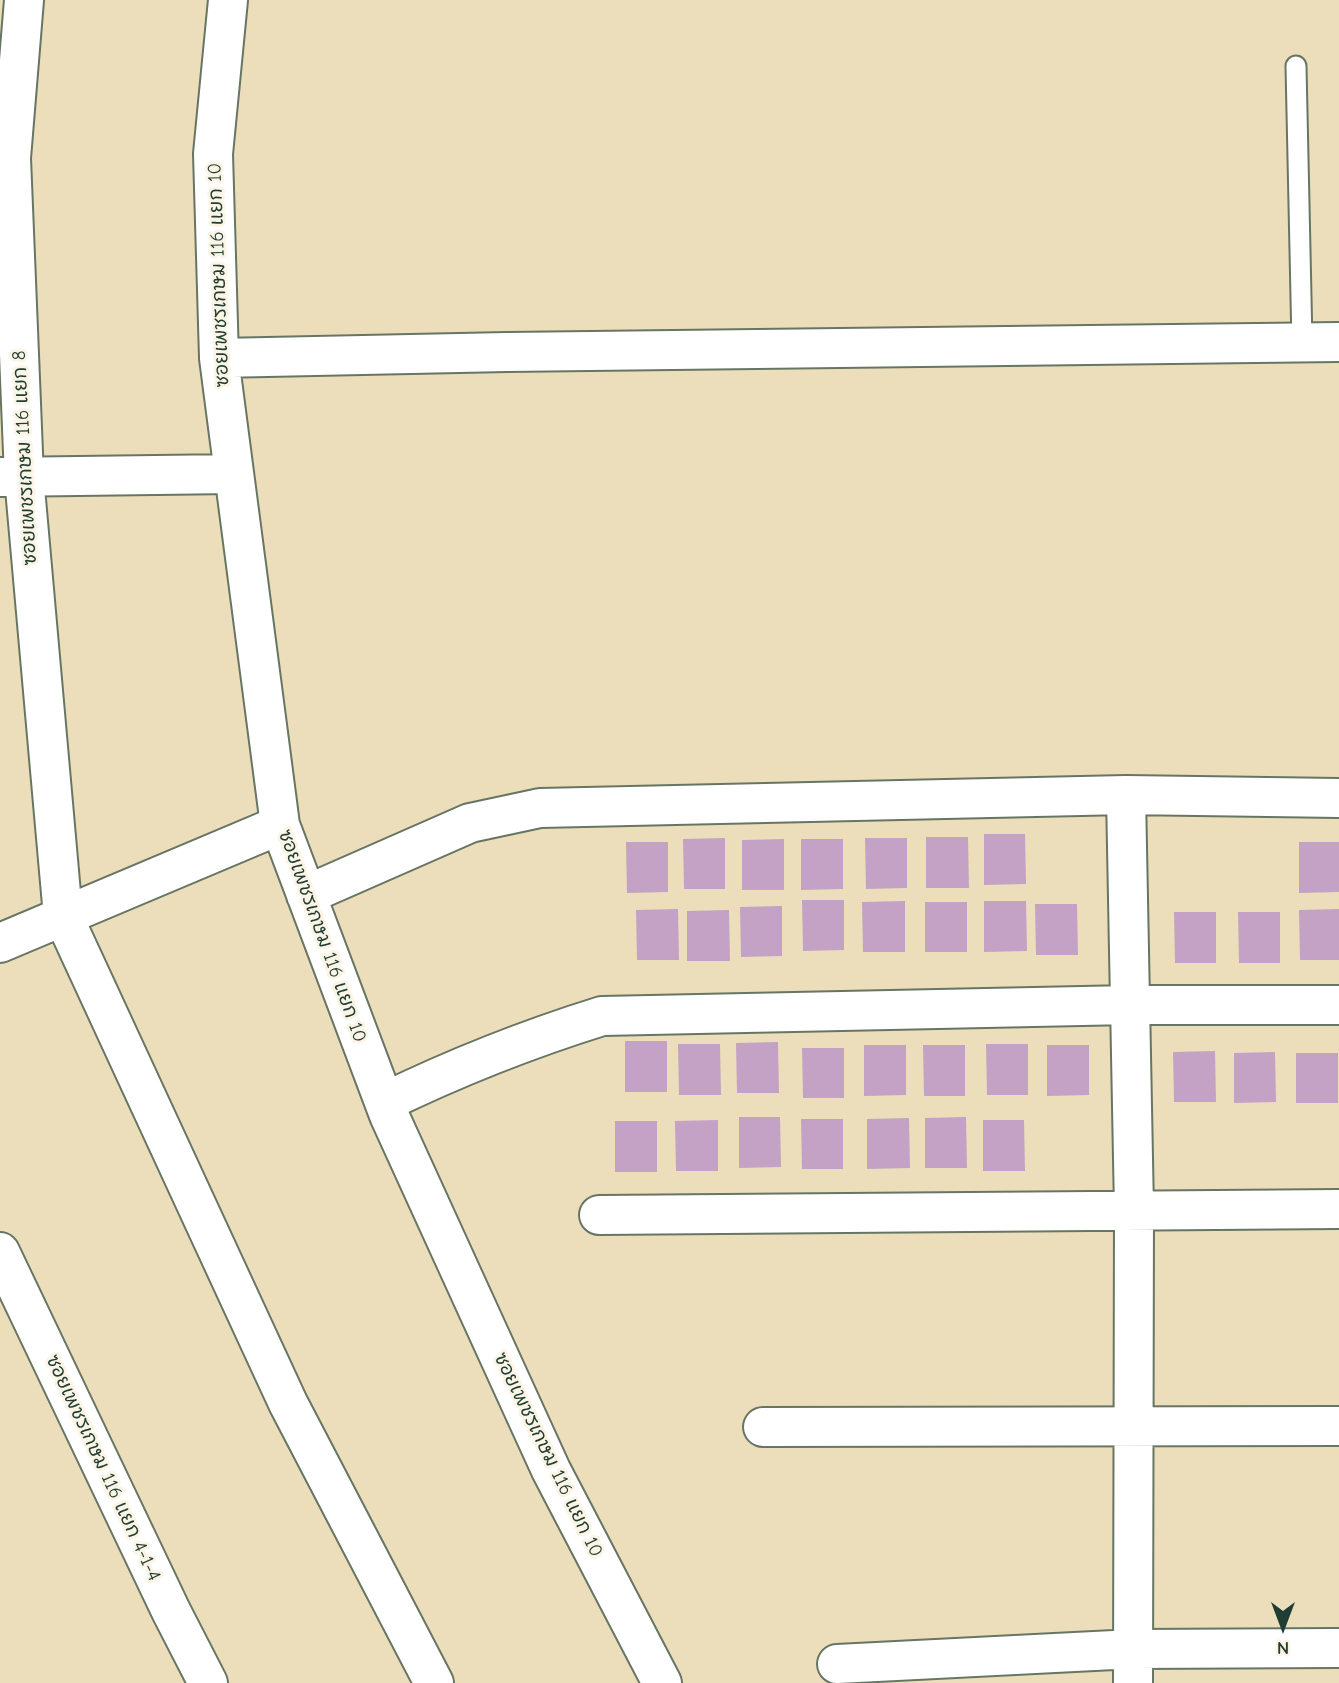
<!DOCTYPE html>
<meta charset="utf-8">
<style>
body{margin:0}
#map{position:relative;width:1339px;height:1683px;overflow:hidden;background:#ecdebb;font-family:"Comic Neue",sans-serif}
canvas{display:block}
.north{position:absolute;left:1248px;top:1592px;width:70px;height:70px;-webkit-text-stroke:5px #fcf5e5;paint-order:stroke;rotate:180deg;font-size:19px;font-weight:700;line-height:28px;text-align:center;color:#1f3d34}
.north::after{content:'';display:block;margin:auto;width:24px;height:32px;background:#1f3d34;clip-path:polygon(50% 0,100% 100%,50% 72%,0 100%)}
</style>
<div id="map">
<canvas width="1339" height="1683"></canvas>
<div class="north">N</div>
</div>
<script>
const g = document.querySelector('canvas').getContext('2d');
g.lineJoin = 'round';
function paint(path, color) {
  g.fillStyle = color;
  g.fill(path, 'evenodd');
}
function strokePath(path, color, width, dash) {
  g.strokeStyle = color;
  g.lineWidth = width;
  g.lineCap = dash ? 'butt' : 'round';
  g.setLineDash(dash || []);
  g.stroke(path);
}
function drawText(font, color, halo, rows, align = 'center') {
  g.font = font + ' "Comic Neue","Playpen Sans Thai",sans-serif';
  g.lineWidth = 6;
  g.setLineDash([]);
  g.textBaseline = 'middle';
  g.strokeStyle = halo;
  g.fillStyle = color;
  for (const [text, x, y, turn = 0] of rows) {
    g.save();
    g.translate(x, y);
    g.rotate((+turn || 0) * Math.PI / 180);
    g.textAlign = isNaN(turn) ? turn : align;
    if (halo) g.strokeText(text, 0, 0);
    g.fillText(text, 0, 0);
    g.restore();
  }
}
paint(new Path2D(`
 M984 834H1025L1026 884 984 885Z
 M926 837H968L969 888H926Z
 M725 838V889H684L683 839Z
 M865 838H907V888L866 889Z
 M784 839V890H742V840Z
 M801 839H843V889L801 890Z
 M626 842H668V892L627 893Z
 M1299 842H1339V892L1299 893Z
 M802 900H844V950L803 951Z
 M905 901V952H863L862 902Z
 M984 901H1026L1027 951 984 952Z
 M925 902H967V952H925Z
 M1035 904H1077L1078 955H1036Z
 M782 906V956L741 957 740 907Z
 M678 909 679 960H637L636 910Z
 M1339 909V960H1300L1299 910Z
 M729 910 730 961H687V911Z
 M1174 912H1216V963H1175Z
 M1238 912H1280V963H1239Z
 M625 1041H667V1092H625Z
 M778 1042 779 1093H737L736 1043Z
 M678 1044H720L721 1095H679Z
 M986 1044H1028V1095H987Z
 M864 1045H906V1095L864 1096Z
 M923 1045H965V1096H924Z
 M1047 1045H1089V1095L1047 1096Z
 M802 1048H844V1098H803Z
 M1215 1051 1216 1102H1174L1173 1052Z
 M1275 1052 1276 1102 1234 1103V1053Z
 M1296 1053H1338V1103H1296Z
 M739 1117H780L781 1167 739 1168Z
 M966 1117 967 1168H925V1118Z
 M909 1118 910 1168 867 1169V1119Z
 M801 1119H843V1169H802Z
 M718 1120V1171H676L675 1121Z
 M983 1120H1024L1025 1171H983Z
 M615 1121H657V1172H615Z`), '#c4a2c5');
const lane = new Path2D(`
 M1296 66 1302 343`);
const street = new Path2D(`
 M24 0 11 158 24 477 63 916 288 1403 434 1683
 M228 0 213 154 219 358 280 825 389 1115 551 1470 662 1683
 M219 358 507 352 1339 342
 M0 477 234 474
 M1126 795 1134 1210 1133 1683
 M306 895 470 823 540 808 1126 795 1339 798
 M0 943 280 825
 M385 1102C457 1067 525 1040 602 1016L1130 1005H1339
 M599 1215 1339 1209
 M0 1252 171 1611 208 1683
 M763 1427 1339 1426
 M837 1664 1134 1649 1339 1648`);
strokePath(lane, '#677563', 23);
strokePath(street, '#677563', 42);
strokePath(lane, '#fff', 19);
strokePath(street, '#fff', 38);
drawText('19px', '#1f3d34', '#fcf5e5', [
 ["ซอยเพชรเกษม 116 แยก 10",219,275,-92],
 ["ซอยเพชรเกษม 116 แยก 8",25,458,-93],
 ["ซอยเพชรเกษม 116 แยก 10",322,936,70],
 ["ซอยเพชรเกษม 116 แยก 10",548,1455,64],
 ["ซอยเพชรเกษม 116 แยก 4-1-4",103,1468,65]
]);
</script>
